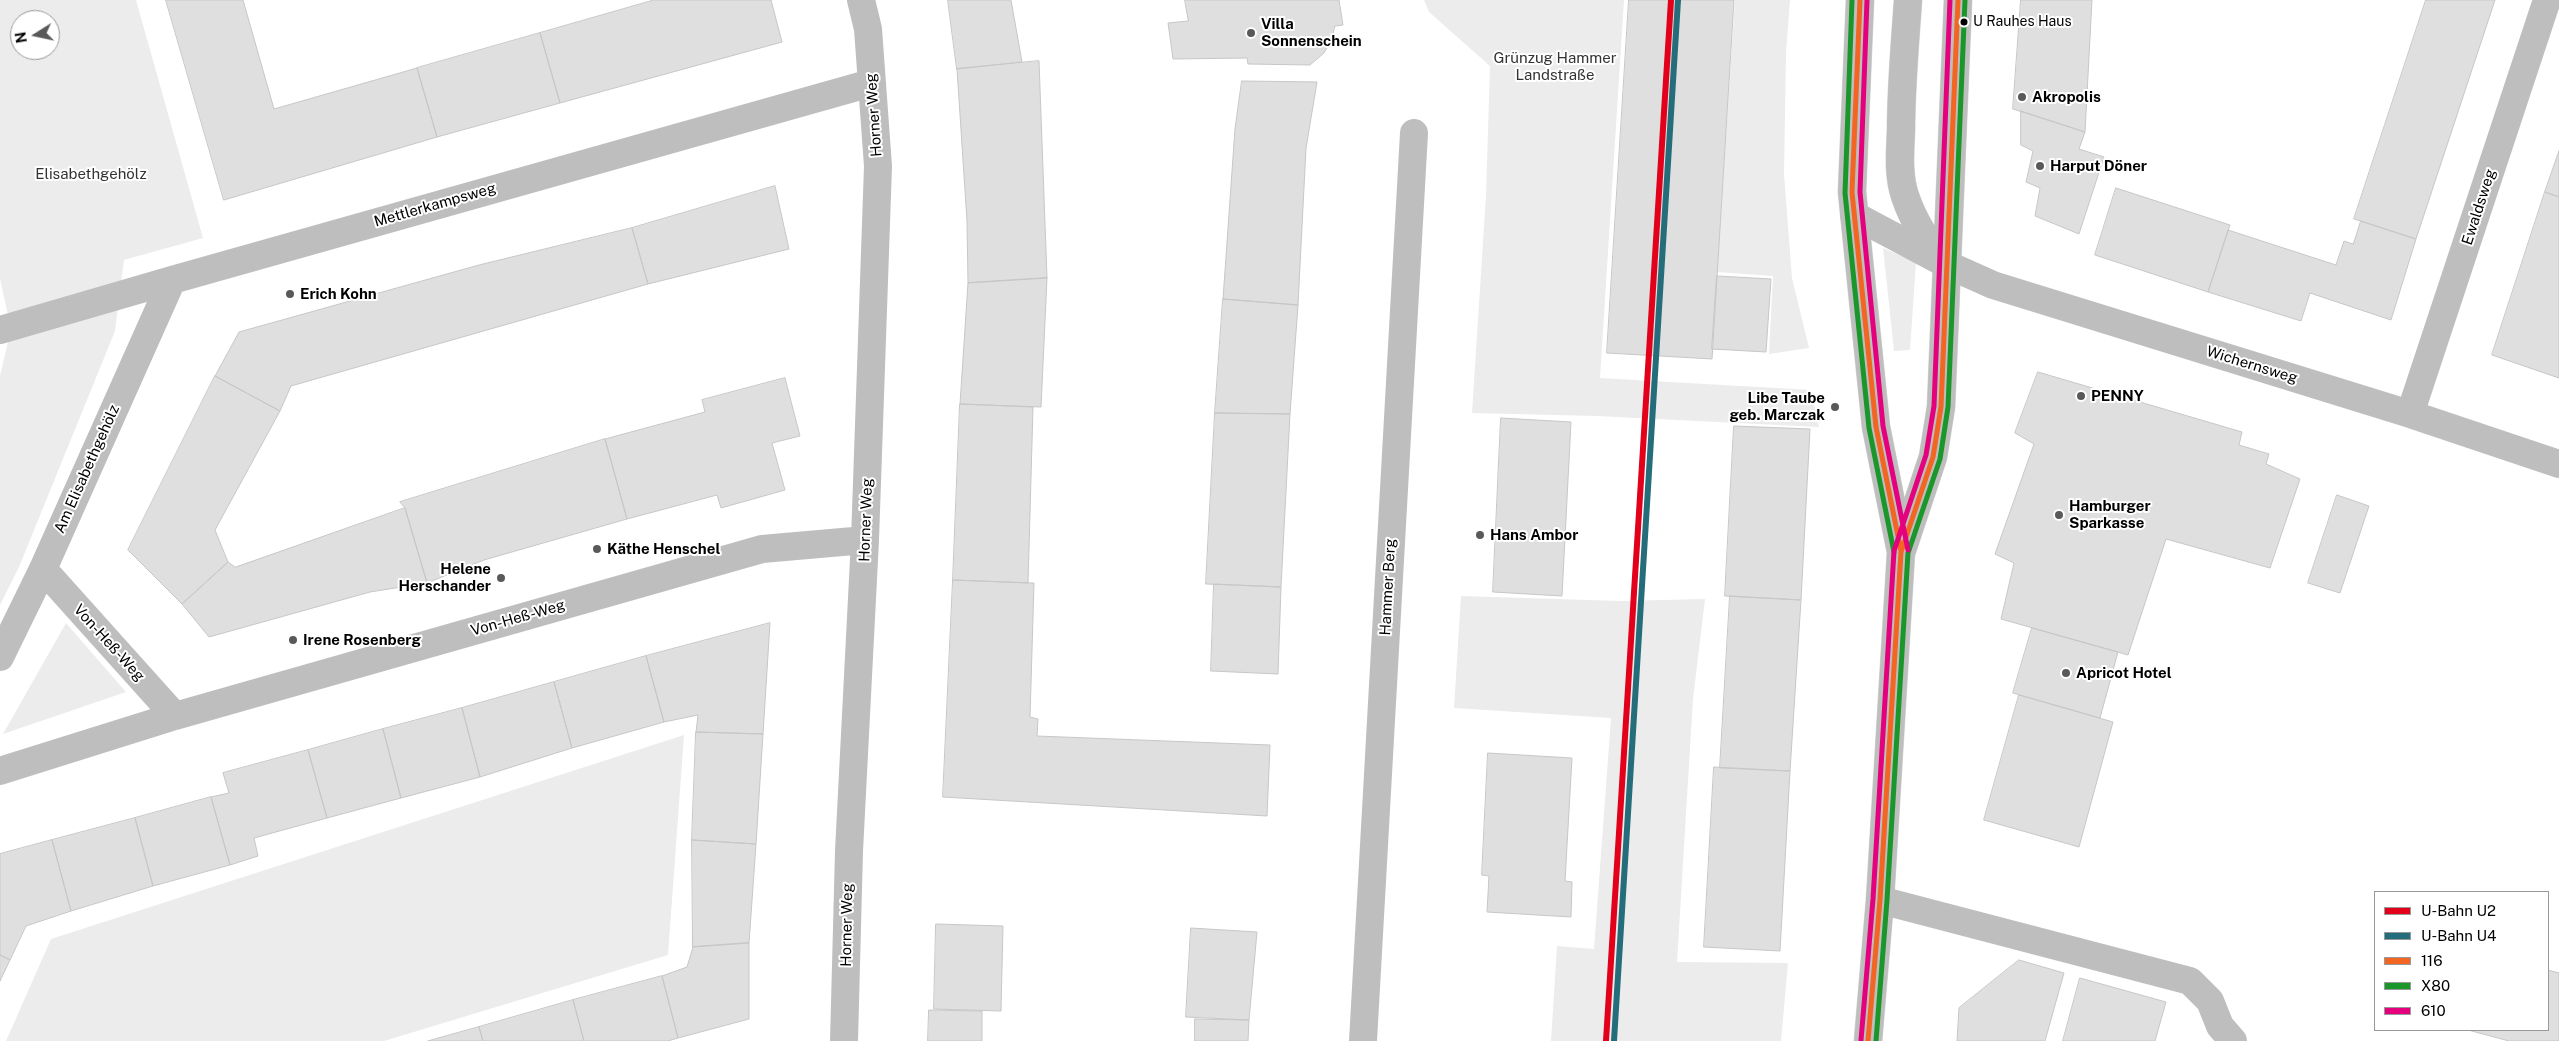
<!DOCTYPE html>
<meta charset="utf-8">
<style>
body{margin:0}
#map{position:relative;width:2559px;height:1041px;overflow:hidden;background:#fff;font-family:"Public Sans",sans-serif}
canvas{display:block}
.legend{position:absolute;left:2374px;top:891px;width:175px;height:140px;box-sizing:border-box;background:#fff;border:1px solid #999;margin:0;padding:6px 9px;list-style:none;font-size:15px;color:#000}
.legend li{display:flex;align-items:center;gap:10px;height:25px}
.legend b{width:25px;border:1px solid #999}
.north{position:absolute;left:10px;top:10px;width:50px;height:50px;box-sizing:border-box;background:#fff;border:1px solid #999;border-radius:50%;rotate:260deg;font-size:14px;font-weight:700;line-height:20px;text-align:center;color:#000}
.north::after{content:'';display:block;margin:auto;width:18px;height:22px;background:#595959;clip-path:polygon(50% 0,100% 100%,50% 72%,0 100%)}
</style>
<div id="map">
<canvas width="2559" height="1041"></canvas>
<ul class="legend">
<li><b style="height:6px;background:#e2001a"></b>U-Bahn U2</li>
<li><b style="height:6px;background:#256d7b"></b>U-Bahn U4</li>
<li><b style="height:6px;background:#f26522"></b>116</li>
<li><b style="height:6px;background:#1a962b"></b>X80</li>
<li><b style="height:6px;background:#e5007d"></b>610</li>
</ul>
<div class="north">N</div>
</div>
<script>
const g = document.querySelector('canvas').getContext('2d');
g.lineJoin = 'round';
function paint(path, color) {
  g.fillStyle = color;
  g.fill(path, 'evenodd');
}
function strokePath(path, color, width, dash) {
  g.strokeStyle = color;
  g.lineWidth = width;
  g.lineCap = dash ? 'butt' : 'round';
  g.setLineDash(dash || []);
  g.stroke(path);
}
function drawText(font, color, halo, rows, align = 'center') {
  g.font = font + ' "Public Sans",sans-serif';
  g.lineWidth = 4;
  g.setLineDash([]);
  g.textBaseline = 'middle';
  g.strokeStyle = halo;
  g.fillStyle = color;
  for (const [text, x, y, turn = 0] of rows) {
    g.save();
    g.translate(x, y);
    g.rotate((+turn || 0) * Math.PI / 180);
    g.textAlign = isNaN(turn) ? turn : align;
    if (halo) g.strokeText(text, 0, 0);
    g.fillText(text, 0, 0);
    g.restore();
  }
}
paint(new Path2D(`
 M0 0H136L203 238 124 260 115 331 19 567 0 605V376L11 329 0 279ZM20 20H50V50H20Z
 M1424 0H1624L1600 378 1811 390 1819 427 1597 416 1472 413 1486 195 1490 66 1429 12Z
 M1735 0H1790L1786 53 1784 174 1792 278 1809 348 1769 354 1773 276 1717 272Z
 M1883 248 1916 262 1910 350 1894 351Z
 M1461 596 1621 601 1705 599 1693 699 1677 962 1788 963 1781 1041H1551L1557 946 1594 949 1611 718 1454 708Z
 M66 623 126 692 3 734Z
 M684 735 668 955 384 1041H6L51 939Z`), '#ececec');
const building = new Path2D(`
 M166 0H243L274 109 417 68 437 137 224 200Z
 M654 0H771L782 42 560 103 540 33Z
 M948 0H1011L1022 62 957 69Z
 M1185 0H1339L1343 25 1335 26 1331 41 1324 53 1310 65 1248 64 1247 58 1173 59 1168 23 1188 21Z
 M1629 0H1734L1712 359 1607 353Z
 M2021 0H2092L2085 132 2013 109Z
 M2426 0H2495L2416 239 2354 219Z
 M540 33 560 103 437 137 417 68Z
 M1039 61 1047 278 968 283 967 221 957 69Z
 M1242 81 1317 82 1306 148 1298 305 1223 299 1235 129Z
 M2021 111 2085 132 2079 149 2104 157 2079 234 2035 216 2040 188 2026 182 2033 151 2021 145Z
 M2559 151V197L2545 192Z
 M775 186 789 249 648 284 632 228Z
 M2116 188 2230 225 2208 292 2095 255Z
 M2545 192 2559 197V378L2492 355Z
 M2361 221 2416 239 2391 320 2310 293 2301 321 2208 292 2228 230 2336 265 2344 241 2353 244Z
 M632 228 648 284 291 386 280 411 215 376 239 332 479 265Z
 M1717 276 1771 279 1766 352 1712 349Z
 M1047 278 1041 407 960 404 968 283Z
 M1223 299 1298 305 1290 414 1215 413Z
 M2038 372 2242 432 2239 445 2269 454 2266 464 2300 479 2270 568 2166 539 2128 655 2001 619 2014 563 1995 554 2034 444 2015 433Z
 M215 376 280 411 215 530 228 562 182 604 128 550Z
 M785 378 800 436 772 443 785 490 721 508 717 495 627 519 605 439 705 412 702 400Z
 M960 404 1033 407 1028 583 953 580Z
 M1215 413 1290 414 1281 587 1206 584Z
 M1501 418 1571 422 1562 596 1493 592Z
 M1734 426 1810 429 1801 600 1725 596Z
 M605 439 627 519 484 560 427 583 405 508 400 502Z
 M2337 495 2369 506 2340 593 2308 583Z
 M405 508 427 583 370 592 209 637 182 604 228 562 235 567Z
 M953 580 1034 583 1030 717 1038 719 1037 736 1270 745 1267 816 943 797Z
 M1214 584 1281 587 1278 674 1211 671Z
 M1730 596 1801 600 1790 771 1720 768Z
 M770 623 763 734 696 732 698 715 664 722 646 656Z
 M2032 628 2118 652 2100 718 2013 693Z
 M646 656 664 722 572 748 554 682Z
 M554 682 572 748 480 777 462 708Z
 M2019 695 2113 722 2079 847 1984 820Z
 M462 708 480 777 401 798 383 729Z
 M383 729 401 798 327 818 308 750Z
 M696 732 763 734 756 844 692 840Z
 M308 750 327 818 254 838 258 856 230 865 211 797 229 793 223 773Z
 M1488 753 1572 758 1565 881 1572 882 1571 917 1487 912 1489 876 1482 875Z
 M1714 767 1790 771 1780 951 1704 947Z
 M211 797 230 865 153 886 135 818Z
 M135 818 153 886 71 911 52 840Z
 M52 840 71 911 26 926 10 960 0 955V854Z
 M692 840 756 844 749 943 693 947Z
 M936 924 1003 926 1001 1011 934 1009Z
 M1191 928 1257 932 1249 1020 1186 1017Z
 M749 943V1019L678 1038 662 976 687 967 693 947Z
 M0 955 10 960 0 981Z
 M2019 960 2064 973 2045 1041H1957L1959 1008Z
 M2548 970 2559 973V1041H2509L2468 1030H2548Z
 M662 976 678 1038 668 1041H584L573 1000Z
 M2080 978 2166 1002 2155 1041H2063Z
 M573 1000 584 1041H483L479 1027Z
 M929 1010 982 1011V1041H928Z
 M1195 1019 1249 1020 1248 1041H1195Z
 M479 1027 483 1041H428Z`);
paint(building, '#dfdfdf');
strokePath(building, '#c7c7c7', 1);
const major = new Path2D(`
 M1860 0 1852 192 1876 427 1901 552 1880 900 1868 1041
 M1908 0C1905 44 1901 87 1901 131 1900 153 1898 175 1905 196 1914 223 1927 243 1946 264
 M1902 550 1933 457 1941 407 1958 0`);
strokePath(major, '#dbdbdb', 29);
strokePath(new Path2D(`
 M1854 215 1946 264 1993 285 2410 414 2559 464
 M0 330 172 280 871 83
 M2410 414 2547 0
 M43 569 175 716
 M0 657 43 569 172 280
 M0 771 175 716 762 549 865 540
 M1880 900 2190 981 2210 1001 2220 1026 2233 1041
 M844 1041 849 851 865 540 878 166 868 29 861 0
 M1363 1041 1414 133`), '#bebebe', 28);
strokePath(major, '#bebebe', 28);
strokePath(new Path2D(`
 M1860 0 1852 192 1876 427 1901 551
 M1868 1041 1880 900 1901 552 1933 457 1941 407 1958 0`), '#f26522', 5);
strokePath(new Path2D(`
 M1852 0 1845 193 1869 428 1894 552
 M1876 1041 1887 900 1908 553 1940 459 1948 407 1965 0`), '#1a962b', 5);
strokePath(new Path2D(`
 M1867 0 1860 192 1883 426 1908 550
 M1861 1040 1873 899 1894 551 1926 455 1934 406 1950 0`), '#e5007d', 5);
strokePath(new Path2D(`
 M1606 1041 1671 0`), '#e2001a', 6);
strokePath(new Path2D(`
 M1614 1041 1678 0`), '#256d7b', 6);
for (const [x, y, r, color] of [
 [1964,22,4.5,"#000"],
 [1251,33,5,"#595959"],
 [2022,97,5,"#595959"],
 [2040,166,5,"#595959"],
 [290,294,5,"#595959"],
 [2081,396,5,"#595959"],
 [1835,407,5,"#595959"],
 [2059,515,5,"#595959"],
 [1480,535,5,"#595959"],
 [597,549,5,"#595959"],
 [501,578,5,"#595959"],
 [293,640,5,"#595959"],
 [2066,673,5,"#595959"]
]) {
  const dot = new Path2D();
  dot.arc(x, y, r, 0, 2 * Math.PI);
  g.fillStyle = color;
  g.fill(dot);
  strokePath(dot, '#fff', 2);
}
drawText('14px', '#000', '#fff', [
 ["U Rauhes Haus",1973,22]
], 'left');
drawText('bold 15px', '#000', '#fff', [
 ["Villa",1261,24],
 ["Sonnenschein",1261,41],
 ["Akropolis",2032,97],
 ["Harput Döner",2050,166],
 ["Erich Kohn",300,294],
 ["PENNY",2091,396],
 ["Libe Taube",1825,398,"right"],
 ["geb. Marczak",1825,415,"right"],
 ["Hamburger",2069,506],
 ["Sparkasse",2069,523],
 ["Hans Ambor",1490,535],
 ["Käthe Henschel",607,549],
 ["Helene",491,569,"right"],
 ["Herschander",491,586,"right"],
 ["Irene Rosenberg",303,640],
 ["Apricot Hotel",2076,673]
], 'left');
drawText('15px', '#333', '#fff', [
 ["Grünzug Hammer",1555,58],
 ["Landstraße",1555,75],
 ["Elisabethgehölz",91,174]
]);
drawText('15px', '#000', '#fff', [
 ["Horner Weg",874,115,-94],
 ["Mettlerkampsweg",435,205,-16],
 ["Ewaldsweg",2479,207,-72],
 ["Wichernsweg",2252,365,17],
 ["Am Elisabethgehölz",87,469,-66],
 ["Horner Weg",866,520,-88],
 ["Hammer Berg",1388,587,-87],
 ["Von-Heß-Weg",518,618,-16],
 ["Von-Heß-Weg",109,643,48],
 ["Horner Weg",847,925,-89]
]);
</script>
